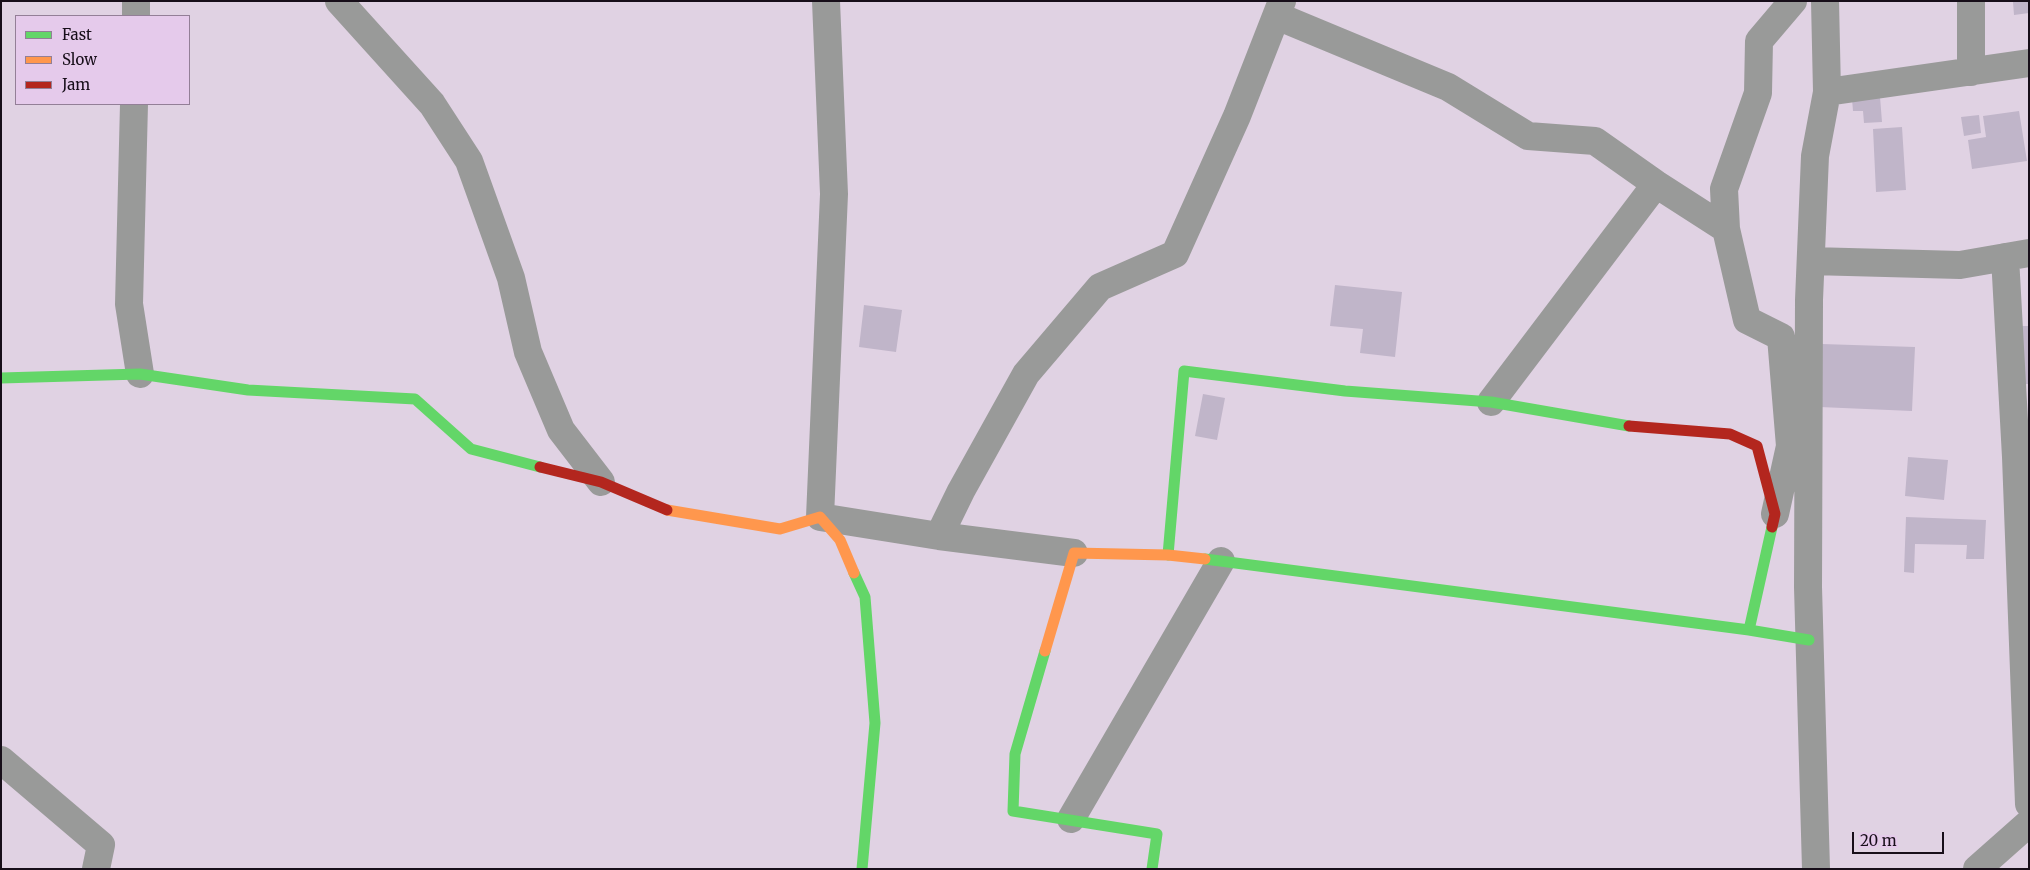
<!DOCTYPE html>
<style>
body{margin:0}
#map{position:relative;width:2030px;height:870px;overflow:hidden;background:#e0d2e3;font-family:Merriweather,serif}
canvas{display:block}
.frame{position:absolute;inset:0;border:2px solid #170e19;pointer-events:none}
.legend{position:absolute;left:15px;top:15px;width:175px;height:90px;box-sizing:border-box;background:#e5caeb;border:1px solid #937f97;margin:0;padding:6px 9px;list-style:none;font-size:15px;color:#170e19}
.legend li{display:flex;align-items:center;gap:10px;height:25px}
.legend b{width:25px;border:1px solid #937f97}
.scale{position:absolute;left:1852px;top:832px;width:92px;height:22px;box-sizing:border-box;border:2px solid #170e19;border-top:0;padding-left:6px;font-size:15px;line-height:18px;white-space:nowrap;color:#170e19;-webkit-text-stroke:4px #e5caeb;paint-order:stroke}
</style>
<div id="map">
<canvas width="2030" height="870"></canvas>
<div class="frame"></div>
<ul class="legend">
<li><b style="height:6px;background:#63d668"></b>Fast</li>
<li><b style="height:6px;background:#ff974d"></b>Slow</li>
<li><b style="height:6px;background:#b3261e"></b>Jam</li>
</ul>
<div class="scale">20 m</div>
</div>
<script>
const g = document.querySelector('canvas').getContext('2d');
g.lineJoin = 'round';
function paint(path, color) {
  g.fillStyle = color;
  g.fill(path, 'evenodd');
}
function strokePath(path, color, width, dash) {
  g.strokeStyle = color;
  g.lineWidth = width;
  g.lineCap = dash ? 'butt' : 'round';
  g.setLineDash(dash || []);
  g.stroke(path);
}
paint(new Path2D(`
 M2029 1V13L2014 15 2013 2Z
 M1880 97 1882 122 1864 123 1863 111H1853L1852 99Z
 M2019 111 2027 161 1972 169 1968 140 1986 137 1983 116Z
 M1979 115 1981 133 1964 136 1961 117Z
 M1902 127 1906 190 1876 192 1873 129Z
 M1335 285 1402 292 1395 357 1360 353 1363 329 1330 326Z
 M864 305 902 310 896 352 859 347Z
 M2015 326H2029V384H2018Z
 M1822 344 1915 347 1912 411 1820 407Z
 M1203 394 1225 398 1217 440 1195 436Z
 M1908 457 1948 460 1944 500 1905 496Z
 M1906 517 1986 520 1984 559H1966L1967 545 1915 544 1914 573 1904 572Z`), '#c0b5c9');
strokePath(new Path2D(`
 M339 1 432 104 469 161 511 278 528 352 561 430 601 482
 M826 1 834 194 820 517 939 536 1074 553
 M1971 1V72
 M136 16V1
 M1277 16 1448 87 1528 136 1595 141 1656 184 1726 229
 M1827 92 2029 63
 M134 104 129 304 140 374
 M2005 257 2016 457 2029 804
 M1811 261 1960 265 2029 253
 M1491 402 1656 184
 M1775 514 1790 446 1781 337 1747 320 1726 229 1724 189 1758 93 1759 41 1793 1
 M939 536 961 491 1026 374 1100 287 1175 254 1237 116 1282 1
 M1 760 101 845 96 869
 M1071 819 1221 561
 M1816 869 1808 587 1809 300 1815 156 1827 92 1825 1
 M1977 869 2029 823`), '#999a99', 28);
strokePath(new Path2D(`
 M1 378 140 374 248 390 415 399 471 449 540 467
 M1168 555 1184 371 1345 391 1491 402 1629 426
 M1205 559 1749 630 1809 640
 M854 573 865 597 875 723 862 869
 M1749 630 1772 527
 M1045 651 1015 754 1013 811 1157 834 1152 869`), '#63d668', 11);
strokePath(new Path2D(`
 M667 510 780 529 820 517 840 540 854 573
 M1045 651 1074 553 1168 555 1205 559`), '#ff974d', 11);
strokePath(new Path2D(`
 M1629 426 1730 434 1757 446 1775 514 1772 527
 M540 467 601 482 667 510`), '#b3261e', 11);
</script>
